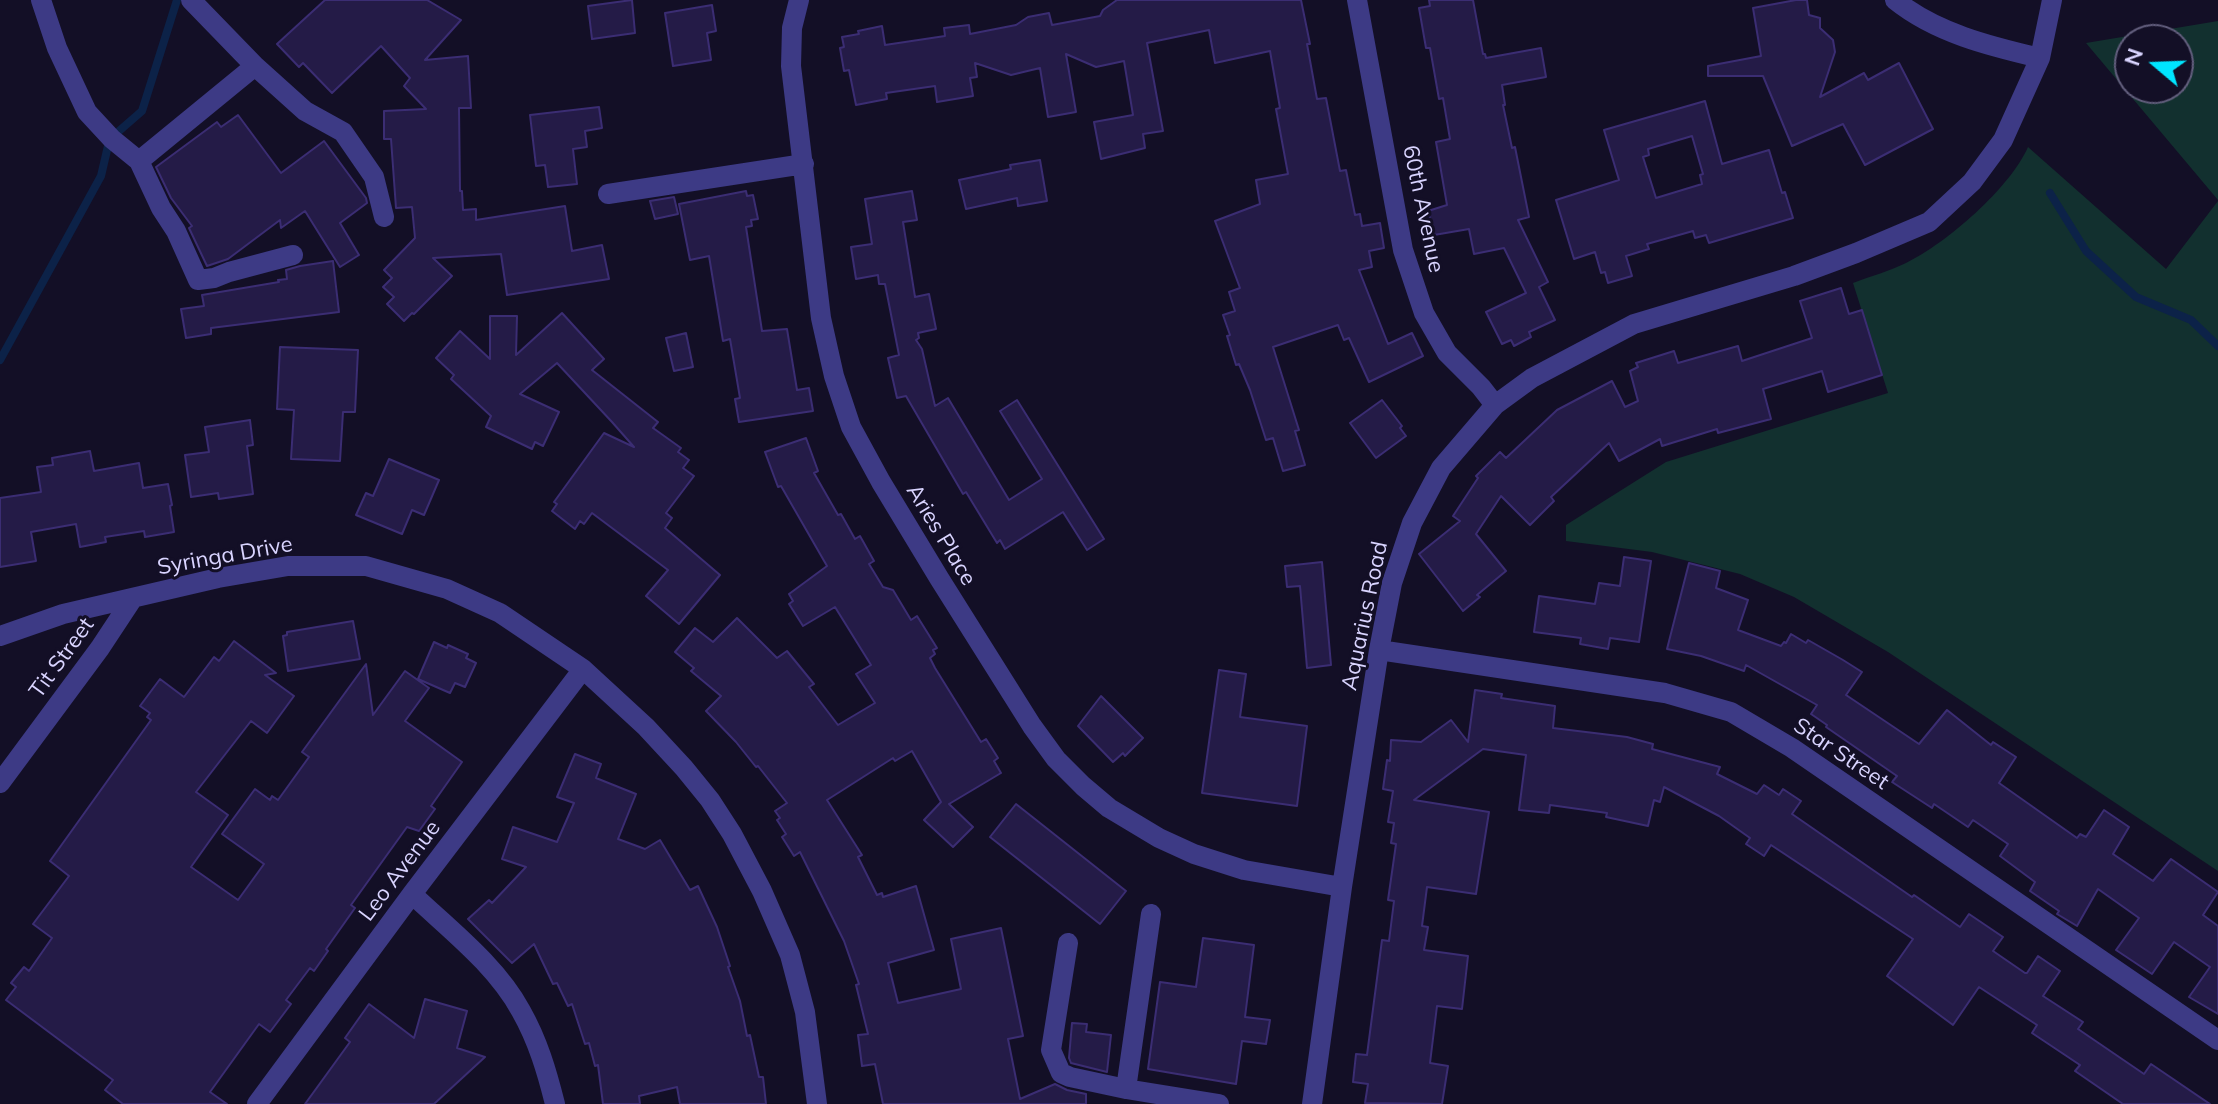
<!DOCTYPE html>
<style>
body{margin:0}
#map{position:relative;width:2218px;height:1104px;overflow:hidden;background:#130f26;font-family:Mulish,sans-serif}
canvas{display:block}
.north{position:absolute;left:2114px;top:24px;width:80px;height:80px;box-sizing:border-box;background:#130f26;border:2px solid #625e7d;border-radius:50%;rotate:289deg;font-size:22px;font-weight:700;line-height:32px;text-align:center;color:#d9d4ff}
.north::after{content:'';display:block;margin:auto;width:28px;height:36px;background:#00e5ff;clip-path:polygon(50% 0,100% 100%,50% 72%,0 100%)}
</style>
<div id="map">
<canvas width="2218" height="1104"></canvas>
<div class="north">N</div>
</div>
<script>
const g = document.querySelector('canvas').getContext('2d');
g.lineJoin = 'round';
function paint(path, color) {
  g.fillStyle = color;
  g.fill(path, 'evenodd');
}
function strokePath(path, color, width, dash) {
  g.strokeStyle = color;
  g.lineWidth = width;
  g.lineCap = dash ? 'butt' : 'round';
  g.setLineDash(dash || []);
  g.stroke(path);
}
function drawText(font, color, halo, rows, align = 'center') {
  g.font = font + ' Mulish,sans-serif';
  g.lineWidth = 6;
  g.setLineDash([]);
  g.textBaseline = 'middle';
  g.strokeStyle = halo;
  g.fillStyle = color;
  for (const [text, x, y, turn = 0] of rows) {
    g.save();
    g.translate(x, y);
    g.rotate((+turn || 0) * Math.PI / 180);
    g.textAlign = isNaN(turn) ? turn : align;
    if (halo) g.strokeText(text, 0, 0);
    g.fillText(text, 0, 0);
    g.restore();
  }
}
paint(new Path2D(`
 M2218 21V200L2086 43ZM2178 40V88H2130V40Z
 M2028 147 2166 269 2218 201V871L1888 652 1794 597 1740 574 1652 552 1566 541V525L1666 462 1888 393 1853 283C1871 276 1890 271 1906 263 1947 243 2010 188 2028 147Z`), '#12302f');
strokePath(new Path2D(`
 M119 131 142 111 177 0
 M2050 193 2086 251 2136 297 2191 320 2218 346
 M0 360 101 176 108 146`), '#0c2248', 8);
const building = new Path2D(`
 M325 0H427L461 20 425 60 468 56 471 108H459L460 191H462L463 210 476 209V220L565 206 572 251 602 245 609 279 507 295 501 254 433 258 452 276 414 314 412 313 404 321 387 304 394 297 383 287 392 278 384 270 415 238 412 207 396 208 391 139H384V111L426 109 404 86 410 78 381 46 332 93 303 63 299 67 277 44Z
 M632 0 635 33 592 39 588 6Z
 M1117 0H1301L1310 44H1307L1317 99 1326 98 1340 171 1346 170 1355 215 1360 214 1362 226 1380 223 1384 248 1369 251 1372 267 1359 270 1388 344 1412 333 1423 356 1369 382 1349 338 1344 340 1338 325 1273 347 1299 430 1295 431 1305 465 1283 471 1273 438 1266 440 1250 390 1239 364 1236 365 1227 336 1230 335 1223 315 1235 311 1229 292 1240 288 1215 221 1260 204 1256 180 1288 174 1276 109 1280 108 1270 51 1215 63 1209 30 1147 43 1163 131 1143 134 1145 148 1101 159 1094 122 1133 115 1124 61 1096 67 1066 54 1076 112 1048 117 1040 68 1011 75 975 63 977 77 970 78 973 96 937 102 935 86 886 93 887 99 856 105 849 70 844 71 840 48 844 47 842 37 859 34 858 31 882 26 885 45 945 36 944 28 969 25 970 34 1016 25 1028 17 1049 13 1052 25 1100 16 1103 10Z
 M1429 0H1473L1483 54H1485L1486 58 1541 48 1546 77 1502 85 1505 105H1503L1512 148 1515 147 1529 217 1518 220 1548 282 1539 287 1555 320 1529 332 1531 337 1514 346 1511 340 1502 344 1486 312 1526 293 1504 248 1474 254 1469 229 1434 235 1428 211 1447 205 1436 142 1450 139 1443 98 1439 99 1430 48H1426L1419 8 1430 6Z
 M1796 0H1807L1809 15 1820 18V28L1833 40 1835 52 1820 97 1864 73 1868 80 1899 63 1933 129 1865 165 1843 124 1792 146 1763 76H1708V66L1761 56 1753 8Z
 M712 5 716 31 707 33 711 60 673 66 665 13Z
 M1705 101 1722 164 1769 150 1782 193 1785 192 1793 218 1709 243 1706 235 1695 238 1693 231 1647 244 1649 249 1626 256 1632 276 1608 283 1605 272 1601 273 1595 252 1574 259 1556 200 1619 180 1604 130ZM1692 136 1703 174 1700 175 1702 184 1656 198 1643 157 1649 155 1648 149Z
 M599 107 602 128 585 131 587 147 573 149 577 184 548 187 545 165 536 166 530 115Z
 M238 115 281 173 324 141 366 198 367 203 340 223 359 255 340 267 305 211 281 228 280 220 228 259 207 266 189 228 192 226 171 198 156 167 217 122 221 127Z
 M1040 160 1047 201 1018 206 1017 198 966 209 959 180 1011 169 1010 165Z
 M746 191 747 196 753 195 758 219 751 220 752 226 746 227 762 331 787 329 797 390 809 388 813 411 739 422 735 399 740 398 730 339 723 341 709 256 690 260 679 204Z
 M912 191 917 220 903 222 915 297 929 294 936 329 918 333 919 338 916 340 922 349 935 406 948 398 1009 500 1042 479 1000 411 1017 400 1104 539 1087 550 1063 512 1005 549 1000 540 997 543 966 492 963 494 906 396 897 398 888 358 899 355 885 284H879L878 275 856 279 851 247 872 244 865 199Z
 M674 197 678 214 655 219 650 201Z
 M333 261 339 312 211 328V334L186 338 181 309 204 306 202 295 279 282 278 280 287 279 286 270 300 266Z
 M1841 288 1849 314 1862 310 1882 375 1828 392 1822 371 1763 389 1771 419 1718 433 1717 429 1662 446 1660 439 1619 461 1609 443 1551 497 1554 501 1530 525 1501 496 1476 534 1506 571 1477 595 1480 597 1463 611 1419 554 1460 521 1453 516 1478 478 1476 476 1500 452 1506 458 1557 410 1612 381 1625 407 1638 401 1630 371 1638 367 1636 363 1674 351 1678 363 1738 346 1742 361 1812 338 1800 301Z
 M562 313 604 359 592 370 658 422 653 428 681 448 678 452 689 460 683 468 694 476 666 513 672 518 665 528 720 575 679 624 646 596 668 570 592 513 584 524 580 521 575 529 552 511 557 504 554 502 604 433 634 447 612 422 557 363 520 394 559 412 543 446 535 442 532 449 486 427 491 416 451 379 454 375 436 358 460 331 490 359V316H517L516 355Z
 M686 333 693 367 674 371 666 338Z
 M280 347 358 350 355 412H343L340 461 291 459 294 410 277 409Z
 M1382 400 1402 426 1400 428 1406 436 1376 458 1350 423Z
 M250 420 253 445 247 446 253 494 219 499 218 493 191 497 185 455 209 452 205 427Z
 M806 438 818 471 814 473 838 515 841 514 855 539 860 536 874 561 869 564 883 587 893 590 911 620 917 616 937 648 933 650 935 654 930 658 935 668 981 742 986 739 998 758 994 761 1001 773 949 804 973 827 953 847 924 820 941 802 912 751 895 761 893 758 827 800 862 855 858 857 877 895 882 893 883 897 916 886 934 950 888 963 898 1003 961 989 951 939 1001 928 1023 1036 1008 1039 1020 1099 1055 1084 1067 1090 1086 1094V1104H883L875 1064 862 1066 858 1035 868 1034 856 985 859 984 844 941 800 852 794 856 782 837 786 834 777 820 780 818 775 811 787 803 758 766 756 767 736 742 706 711 721 696 691 671 694 668 675 652 695 628 713 642 737 618 777 658 787 651 814 684 809 687 838 725 875 703 856 674 871 665 835 607 803 626 789 604 793 601 789 594 827 566 781 486 778 487 765 452Z
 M90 451 94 471 139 463 143 488 168 484 172 505 170 506 174 532 145 537 144 531 105 537 106 542 80 547 76 524 31 532 36 561 0 567V498L41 492 37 467 53 465 52 458Z
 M389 459 439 480 424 515 412 510 402 534 356 515 366 493 373 496Z
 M1624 557 1651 561 1639 642 1610 638 1608 649 1580 644 1581 638 1534 632 1539 596 1595 604 1599 583 1620 586Z
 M1322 562 1331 665 1307 668 1300 586 1287 587 1285 566Z
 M1689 563 1720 571 1716 588 1748 600 1738 630 1781 646 1784 642 1786 643 1791 634 1806 643 1808 640 1843 660 1862 672 1846 695 1919 744 1947 710 1991 745 1993 742 2016 757 1999 783 2077 838 2080 834 2086 837 2104 810 2129 827 2113 854 2153 881 2171 859 2218 892 2203 915 2218 926V1014L2189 997 2210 967 2174 942 2152 974 2116 950 2139 918 2098 889 2077 926 2057 914 2059 911 2030 891 2035 882 2000 856 2008 844 1973 820 1968 827 1934 804 1932 808 1892 782 1897 776 1826 727 1827 725 1811 714 1817 705 1746 665 1744 671 1701 656 1667 649Z
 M353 621 360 659 288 671 283 636 287 635V632Z
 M234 641 276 673 265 675 294 696 267 733 251 721 196 792 228 815 191 867 238 900 264 864 222 834 255 789 270 800 272 796 278 800 309 757 302 752 366 664 373 715 405 671 429 688 405 721 462 762 431 806 435 809 419 831 407 827 351 905 355 908 326 949 328 951 314 971 310 968 286 1000 291 1004 270 1032 259 1024 210 1092 227 1104H123L105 1090 113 1080 6 1000 16 987 11 983 24 967 29 971 52 938 33 924 69 876 50 861 151 720 147 717 150 713 140 706 160 679 184 697 214 657 219 661Z
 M434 642 447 648 448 645 468 654 466 658 476 663 465 687 455 683 450 693 418 679Z
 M1219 670 1246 674 1240 717 1307 726 1297 806 1202 793Z
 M1475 690 1502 694 1501 698 1555 706 1553 728 1627 737 1653 744 1652 749 1720 767 1717 774 1757 794 1764 785 1779 795 1783 789 1801 801 1792 814 1912 897 1914 895 1960 927 1969 914 2003 937 1993 951 2025 973H2027L2038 956 2060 971 2043 996 2083 1022 2078 1029 2144 1074 2151 1064 2210 1104H2123L2075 1071 2080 1065 2032 1033 2037 1025 1979 987 1953 1025 1887 976 1913 939 1771 845 1764 856 1746 844 1750 838 1719 816 1664 787 1660 802 1654 800 1648 826 1606 817 1607 813 1550 805 1549 813 1519 810 1526 755 1483 749 1414 800 1489 812 1476 894 1427 887 1422 926 1428 927 1424 950 1468 956 1462 1009 1437 1006 1430 1063 1448 1066 1442 1104 1365 1103 1368 1084 1353 1082 1356 1054 1367 1055 1382 940 1389 941 1394 901 1388 900 1396 844 1391 843 1394 823 1388 822 1393 791 1383 789 1387 760 1390 761 1391 740 1421 742 1451 720 1468 742Z
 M1101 696 1143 738 1125 756 1123 753 1113 762 1078 726Z
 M575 754 601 764 596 778 636 794 618 839 645 849 660 840 690 890 698 886 717 927 730 966 728 967 740 1001 747 1036 750 1035 759 1077H763L766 1104H680L677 1087 639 1096 640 1104H603L598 1065 595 1066 589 1043 585 1044 572 1004 568 1006 557 983 553 984 534 944 512 963 468 919 489 900 492 903 526 867 502 859 513 827 557 842 574 803 557 797Z
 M1016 804 1126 891 1100 924 990 837Z
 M1203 938 1254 945 1245 1017 1270 1020 1266 1044 1242 1041 1236 1084 1148 1069 1160 982 1196 987Z
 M425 999 467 1011 457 1048 485 1057 434 1104H305L350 1042 345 1038 369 1004 414 1038Z
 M1072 1023 1087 1024 1086 1032 1111 1035 1107 1072 1071 1063 1069 1058Z`);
paint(building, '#241b47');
strokePath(building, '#3b2d73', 2);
strokePath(new Path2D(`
 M41 0 57 48 87 112 112 139 139 161 161 208 176 231 198 280 214 278 229 272 293 255
 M191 0 255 66 305 111 343 132 374 177 384 217
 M799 0 792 28 791 66 821 318 834 376 851 427 881 482 939 578 1032 726 1056 759 1083 786 1109 808 1159 838 1194 854 1244 870 1342 887
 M1357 0 1403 250 1424 313 1447 353 1481 387 1495 405
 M1895 0C1936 33 1989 46 2040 58L2052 0
 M139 161 255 66
 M608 194 804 164
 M0 636 63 614 218 578 288 566H366L447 589 500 613 583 669 646 727 684 768 710 800 732 834 762 891 790 955 805 1012 817 1104
 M1379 650 1665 693 1731 712 1792 748 2218 1040
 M0 783 100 648 133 598
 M412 894C450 930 496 965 521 1011 538 1041 547 1072 555 1104
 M1068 943 1051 1050 1061 1073 1070 1077 1126 1089 1219 1104
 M1126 1089 1151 914
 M257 1104 412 894 583 669
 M1312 1104 1342 887 1379 650 1392 583 1412 523 1441 468 1495 405 1532 378 1634 324 1794 276 1856 253 1929 222 1972 182 2003 140 2040 58`), '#3d3a85', 20);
drawText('22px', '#d9d4ff', '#130f26', [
 ["60th Avenue",1423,209,78],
 ["Aries Place",941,535,59],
 ["Syringa Drive",225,556,-10],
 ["Aquarius Road",1365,616,-78],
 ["Tit Street",62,658,-54],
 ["Star Street",1841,754,34],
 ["Leo Avenue",400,871,-53]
]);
</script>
